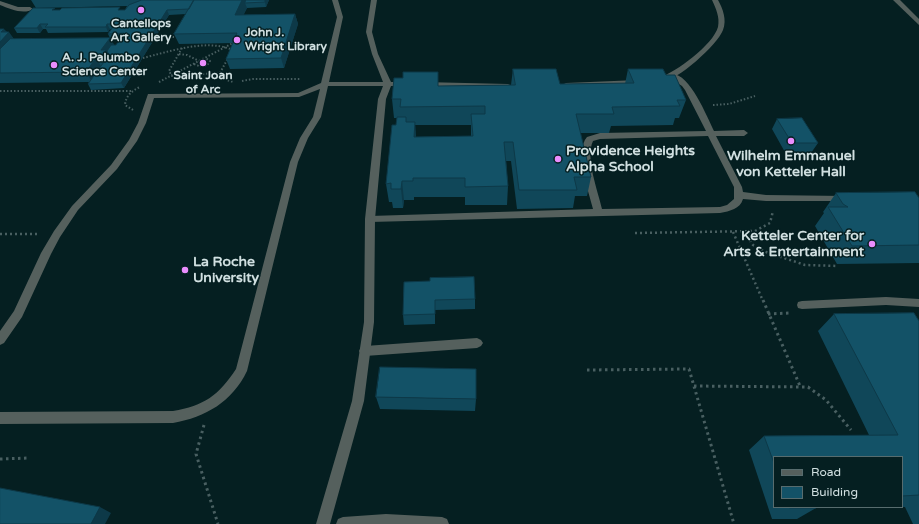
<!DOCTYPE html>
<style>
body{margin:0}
#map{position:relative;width:919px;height:524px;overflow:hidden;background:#051f21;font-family:"Varela Round",sans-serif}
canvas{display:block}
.legend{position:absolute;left:773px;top:456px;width:130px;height:52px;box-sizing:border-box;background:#051f21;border:1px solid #576c6e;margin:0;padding:5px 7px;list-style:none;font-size:12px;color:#d1e0e1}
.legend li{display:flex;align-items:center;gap:8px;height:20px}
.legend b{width:20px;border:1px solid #576c6e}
</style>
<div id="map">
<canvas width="919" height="524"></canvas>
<ul class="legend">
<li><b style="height:5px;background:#55605d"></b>Road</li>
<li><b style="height:11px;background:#135267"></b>Building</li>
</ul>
</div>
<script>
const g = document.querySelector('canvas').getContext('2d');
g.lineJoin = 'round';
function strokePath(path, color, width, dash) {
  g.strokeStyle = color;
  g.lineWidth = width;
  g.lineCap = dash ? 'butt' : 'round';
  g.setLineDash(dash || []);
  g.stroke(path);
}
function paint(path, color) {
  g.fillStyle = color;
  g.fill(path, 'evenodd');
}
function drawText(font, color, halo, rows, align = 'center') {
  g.font = font + ' "Varela Round",sans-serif';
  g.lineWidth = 3;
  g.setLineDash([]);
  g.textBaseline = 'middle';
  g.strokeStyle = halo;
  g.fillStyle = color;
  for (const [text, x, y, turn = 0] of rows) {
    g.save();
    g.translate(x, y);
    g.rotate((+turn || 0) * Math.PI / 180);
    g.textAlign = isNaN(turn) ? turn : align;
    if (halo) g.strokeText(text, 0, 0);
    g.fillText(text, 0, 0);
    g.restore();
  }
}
strokePath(new Path2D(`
 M155 37H177
 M182 48 169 71 172 76 220 73 227 80 233 82
 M179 54 187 55 199 61
 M143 58C168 52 205 39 230 49V52
 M194 64 199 66 207 65 210 61 205 58
 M220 73 228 58
 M242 81 253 79H301
 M159 82 233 43
 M0 91H132
 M713 105 729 104 755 96
 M133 110 125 105C126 95 132 91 140 87`), '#495f61', 2, [1.5, 2]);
strokePath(new Path2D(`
 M733 232 763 301
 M744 232 753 245 766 252 805 265 838 266
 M635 233 755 231 770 223 773 211
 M0 234H39`), '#495f61', 2.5, [2, 3]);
strokePath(new Path2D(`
 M763 300 800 386
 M768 314 790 313
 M587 370 689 369 734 524
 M694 386 808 387 826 400 851 430
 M204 425 196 454 218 524
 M0 459 29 458`), '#495f61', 3, [2.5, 3.5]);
paint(new Path2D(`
 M0 1 18 7H30L33 9C24 15 10 9 0 5Z
 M670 74C689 71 707 117 714 131L744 130 748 133 744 136H716L742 187 743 192 766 195 845 196 848 197 850 199 848 201H766L743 199C740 209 730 211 720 213L370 222 365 219 370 216 593 209C589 192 574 152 587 137L600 133 706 131 685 90 682 86 670 78ZM708 136 734 187V199L727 205 720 207 602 209C598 191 585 158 593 141L600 139Z
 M886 297 919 299V307L886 305 802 309 798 308 797 305 798 302 802 301Z
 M477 338 481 340 483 343 481 346 477 348 365 356 361 355 359 351 361 347 365 346Z
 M386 514 442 517 447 519 449 524H336L338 519 343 517Z`), '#55605d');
paint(new Path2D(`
 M332 0H338L343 17 329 82H383L372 54 366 32 371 0H377L372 32 378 54 391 82H406L410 84 406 86H391L386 99 375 219 374 322 364 401 330 524H316L352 401 364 322 365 219 378 99 383 86H328L321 117 308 138 298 162 247 371C232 402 206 417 173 423L0 424V412L173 411C204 406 219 395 236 369L290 162 300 138 313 117 320 89 299 97 154 98 146 123 137 141 117 169 78 210 60 237 51 254 22 317 4 343 0 345V331L14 311 41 253 54 231 72 206 111 165 129 140 138 123 148 94 298 93 321 83 337 17Z
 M712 0H718C723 9 727 20 723 30 718 44 675 84 659 82V78C676 72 713 45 718 27 720 17 716 9 712 0Z
 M638 80H641V84L566 87 562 85 566 83Z
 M423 82 508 84 512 86 508 88 426 86H423Z`), '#55605d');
paint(new Path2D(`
 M893 0H900L919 19V25Z`), '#55605d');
paint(new Path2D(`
 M31 0H269L266 7 247 8 243 15 295 14 298 24 284 68 230 69 226 59 233 43 179 44 174 34 186 14 169 15 124 88 91 90 88 84 89 82 0 83V29L7 32 14 39 110 38 108 34 111 29H110L108 32 48 33 46 29H43L40 33H17L14 28 56 10H125L127 6 36 8ZM111 39H120L116 45H114Z
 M513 69 560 84H625L628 69 666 75 686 100 679 118H675L673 125 611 126 609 133H580L591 177 587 196H575L573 208 517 209 511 161H506L508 186 507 205H465V197H414V200H404L403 208H393L392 202H389L386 184 397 118H394L392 99 403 78 438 72V86L511 85ZM415 125H471V136L416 137Z
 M777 119 818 143 811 153 786 154 772 129Z
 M836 193 919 198V263L837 264 815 226 824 213 823 212Z
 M404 282 475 299V309L435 310V324L404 325 403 315Z
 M834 314 919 321V524H913L905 507H902V457H774V507H873H816V508L797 519H772L749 450 764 436 869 435 818 331Z
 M376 397 476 399 475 411 380 409Z`), '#104759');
paint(new Path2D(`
 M242 0H247L245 3 247 8 239 25 235 15Z
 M265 0H269L266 7 265 2Z
 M167 10 169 15 124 88 121 83Z
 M295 14 298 24 284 68 281 58Z
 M40 24 43 29 40 33 37 28Z
 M107 24 110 29 108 32 106 27Z
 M4 29 8 33 9 32 19 46 0 55V42L1 32Z
 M110 38 116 48 107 68 101 58V50Z
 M96 58 102 68 92 82 86 72Z
 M415 122 416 141 414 137Z
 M402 181 404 200 403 208 401 189Z
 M100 507 111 513 105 524H91Z`), '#0d3948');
const building = new Path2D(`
 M142 0H194L189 9 167 10 121 83 88 84 109 55 107 51 111 45H116L124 33 108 34 115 24H107L106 27H45L48 24H40L37 28H14L33 8H55L52 10H60L62 8 120 7 118 10H125L129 5Z
 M194 0H242L235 15 295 14 281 58 226 59 237 33 174 34Z
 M246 0H265V2L245 3Z
 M0 29H4L1 32H9L0 42Z
 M110 38 101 50H106L101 58H96L86 72 0 73V49L10 39Z
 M513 69H556L560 84 634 83 628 69H663L666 75H675L686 100H677L680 106 612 107 614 114H576L591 177H574L577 190H519L513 142H504L508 186 465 187V178H413V181H402L401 189H391V183L386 184 392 125H396L397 117H406V122H415L414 137 473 136 471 114H485V106L400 107 401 99H392L394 78H403V72H438V86L515 85Z
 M802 118 818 143H792L777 119Z
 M915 192 919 198V245L852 246 828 207H848L843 204 836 193Z
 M474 277 475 299 435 300V314L403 315 404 282 430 281V278Z
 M914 313 919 321V495L902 496V457H774V463L764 436 898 435 834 314Z
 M380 367 476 369V399L376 397Z
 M0 488 100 507 91 524H0Z
 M790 507H816V508H790Z`);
paint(building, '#135267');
strokePath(building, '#0d3948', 1);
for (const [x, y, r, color] of [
 [141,10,4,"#ea8dfd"],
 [237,40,4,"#ea8dfd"],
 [203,63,4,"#ea8dfd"],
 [54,65,4,"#ea8dfd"],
 [791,141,4,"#ea8dfd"],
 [558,159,4,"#ea8dfd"],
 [872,244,4,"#ea8dfd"],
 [185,270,4,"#ea8dfd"]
]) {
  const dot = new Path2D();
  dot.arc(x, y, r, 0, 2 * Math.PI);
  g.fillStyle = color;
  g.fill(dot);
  strokePath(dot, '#051f21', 1.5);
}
drawText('bold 12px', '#d1e0e1', '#051f21', [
 ["Cantellops",141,24],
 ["Art Gallery",141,38],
 ["John J.",245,33,"left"],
 ["Wright Library",245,47,"left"],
 ["A. J. Palumbo",62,58,"left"],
 ["Science Center",62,72,"left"],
 ["Saint Joan",203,76],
 ["of Arc",203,90]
]);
drawText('bold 14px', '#d1e0e1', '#051f21', [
 ["Providence Heights",566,151],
 ["Alpha School",566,167],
 ["Wilhelm Emmanuel",791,156,"center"],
 ["von Ketteler Hall",791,172,"center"],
 ["Ketteler Center for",864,236,"right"],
 ["Arts & Entertainment",864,252,"right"],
 ["La Roche",193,262],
 ["University",193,278]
], 'left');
</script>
